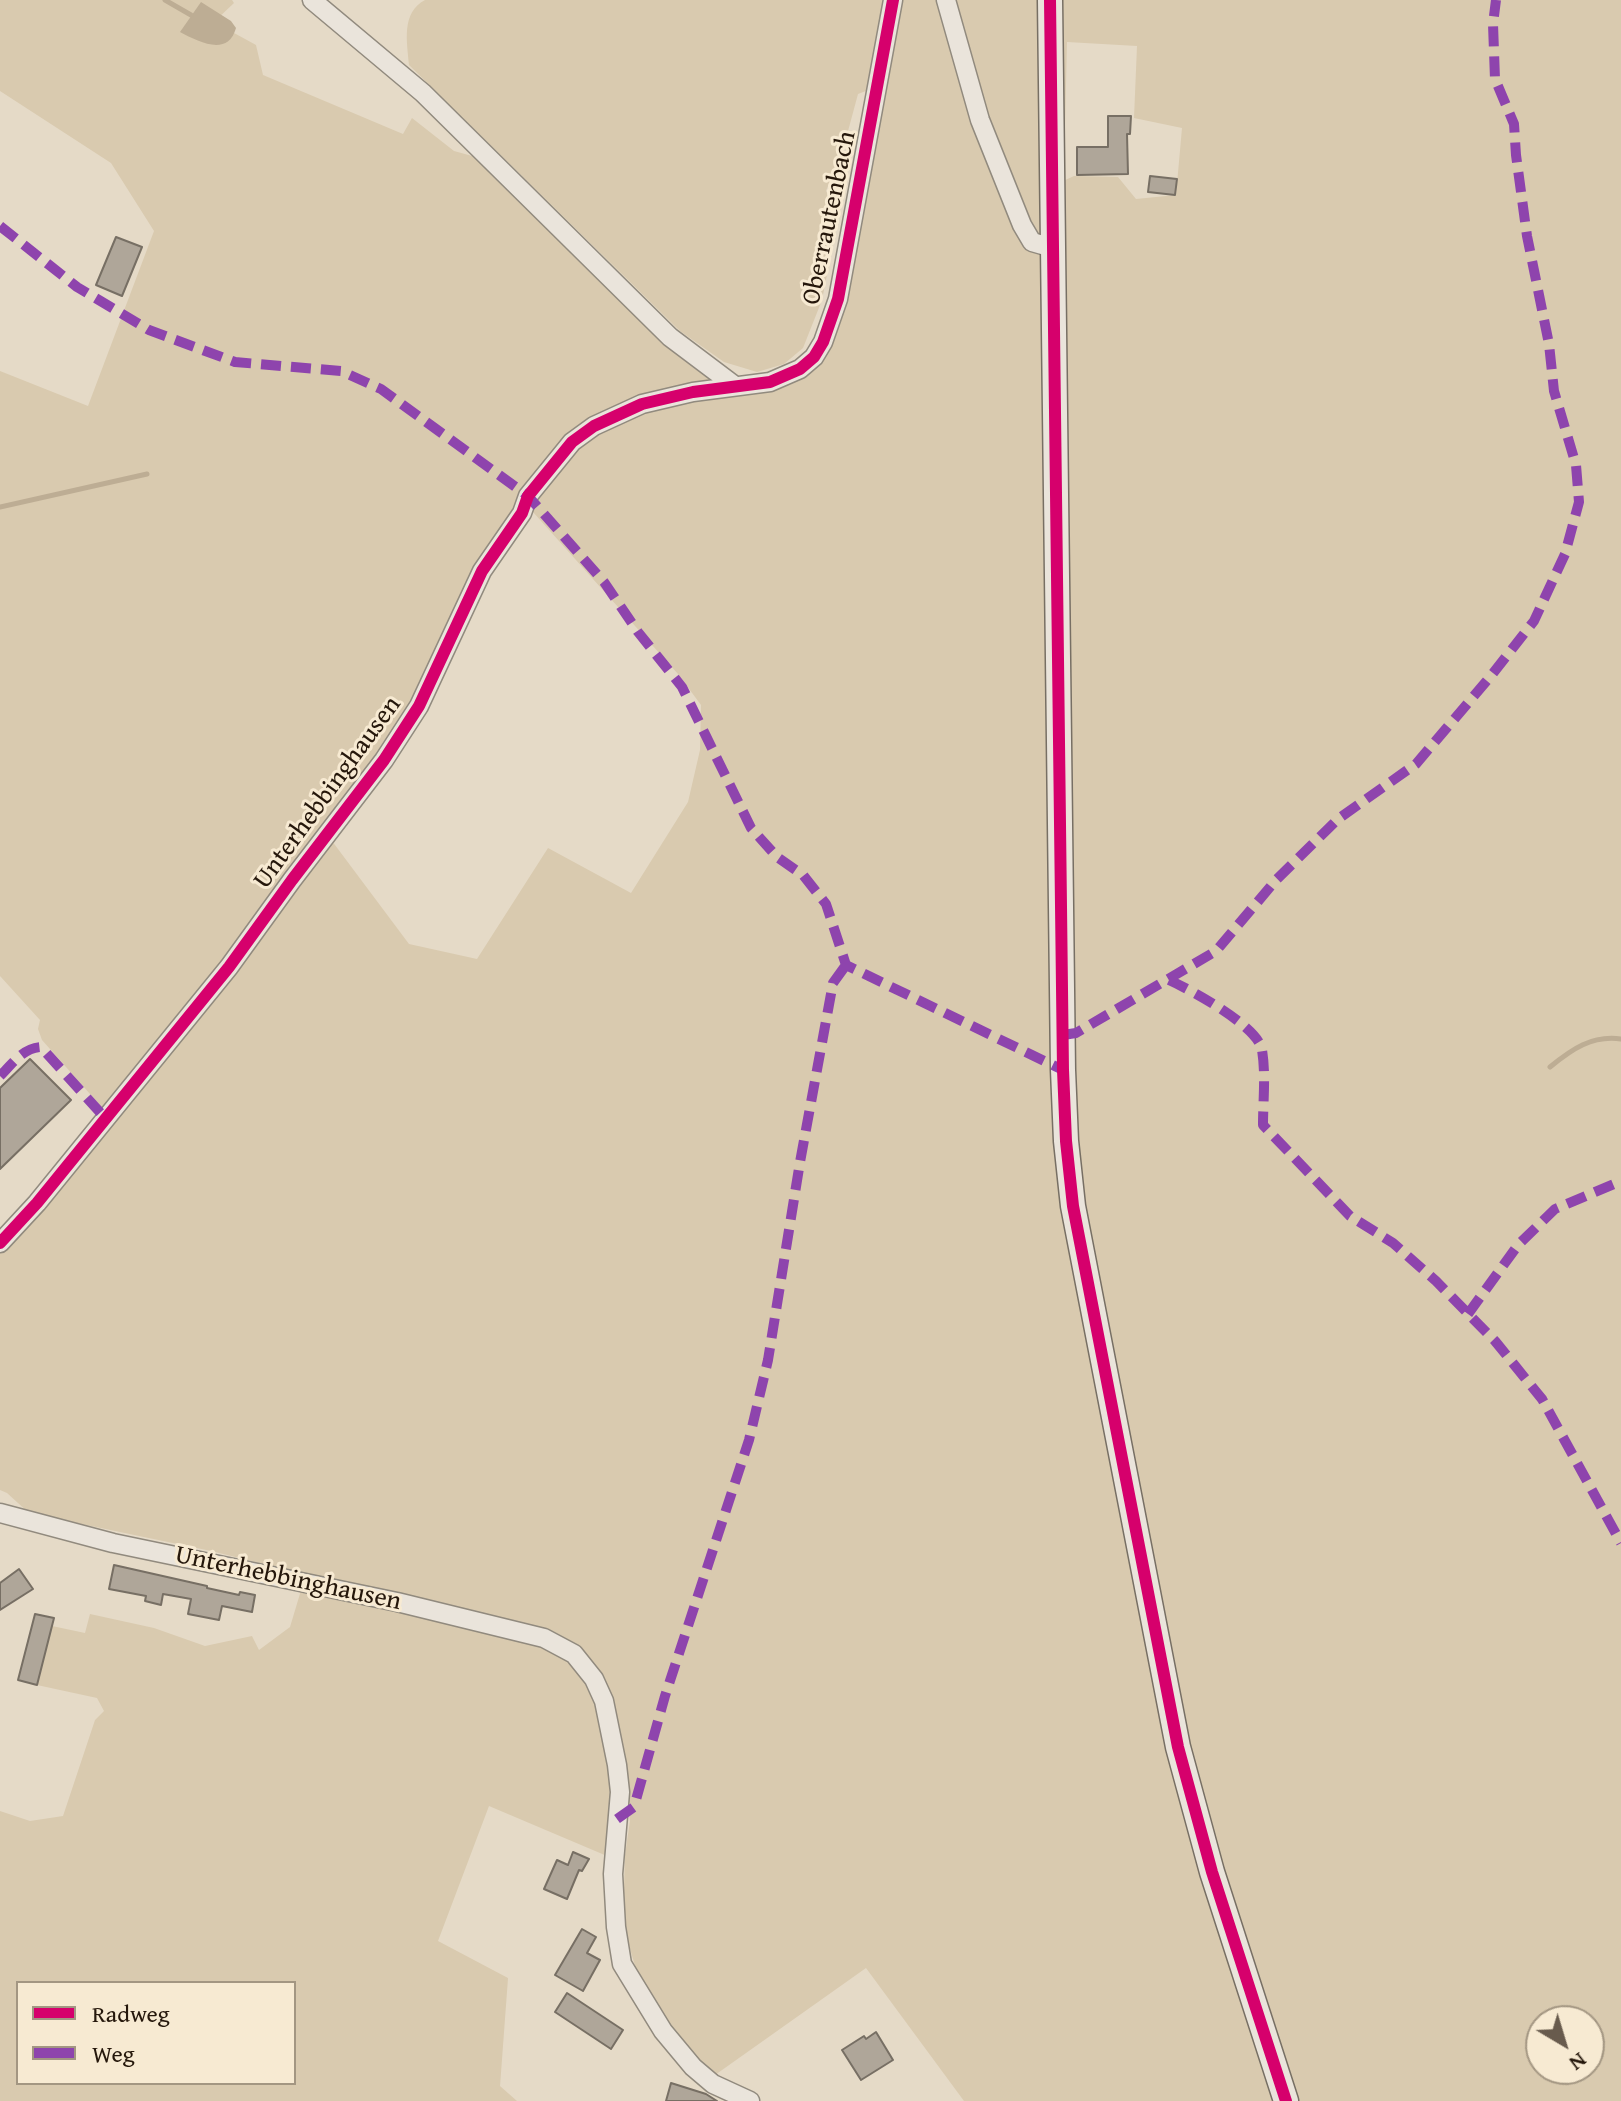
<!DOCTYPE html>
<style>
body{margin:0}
#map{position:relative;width:1621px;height:2101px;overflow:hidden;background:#e5dac7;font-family:"Gentium Book Plus",serif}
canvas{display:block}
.legend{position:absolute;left:16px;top:1981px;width:280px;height:104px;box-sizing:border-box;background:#f7ead2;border:2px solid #a39682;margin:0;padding:10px 14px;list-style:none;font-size:24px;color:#25170b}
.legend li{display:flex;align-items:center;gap:16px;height:40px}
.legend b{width:40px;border:2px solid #a39682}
.north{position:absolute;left:1525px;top:2005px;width:80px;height:80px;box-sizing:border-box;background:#f7ead2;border:2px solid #a39682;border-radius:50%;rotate:142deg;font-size:22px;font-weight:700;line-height:32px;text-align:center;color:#25170b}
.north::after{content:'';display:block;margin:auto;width:28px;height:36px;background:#685b4d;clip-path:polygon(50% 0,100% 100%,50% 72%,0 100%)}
</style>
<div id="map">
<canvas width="1621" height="2101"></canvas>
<ul class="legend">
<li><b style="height:10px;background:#d6006c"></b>Radweg</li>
<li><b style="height:10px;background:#8e44ad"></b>Weg</li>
</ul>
<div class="north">N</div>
</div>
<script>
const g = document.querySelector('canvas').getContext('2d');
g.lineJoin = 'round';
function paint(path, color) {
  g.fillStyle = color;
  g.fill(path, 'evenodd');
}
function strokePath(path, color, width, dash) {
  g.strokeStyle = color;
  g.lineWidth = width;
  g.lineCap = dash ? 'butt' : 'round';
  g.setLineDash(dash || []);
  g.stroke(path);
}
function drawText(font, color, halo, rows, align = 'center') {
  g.font = font + ' "Gentium Book Plus",serif';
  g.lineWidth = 6;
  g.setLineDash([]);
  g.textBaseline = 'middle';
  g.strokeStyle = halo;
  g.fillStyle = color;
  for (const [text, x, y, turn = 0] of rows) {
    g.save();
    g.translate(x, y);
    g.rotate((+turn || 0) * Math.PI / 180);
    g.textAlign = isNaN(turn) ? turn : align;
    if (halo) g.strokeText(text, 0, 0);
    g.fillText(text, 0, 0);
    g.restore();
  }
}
paint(new Path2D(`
 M0 0H232L234 3 214 22 256 45 263 75 403 134 412 118 454 151 483 159 713 381 625 416 729 394 751 395 783 385 832 340 900 0H940L1035 252 1061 182 1074 176 1118 177 1136 199 1176 195 1182 128 1134 118 1137 46 1067 42 1065 128 1060 133 1059 0H1621V2101H964L866 1968 715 2075 678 2042 641 1986 623 1925 625 1855 630 1821 622 1743 615 1711 575 1645 374 1591 211 1551 29 1513 7 1493 0 1490V1253L31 1219 262 916 106 1112 42 1040 38 1029 40 1020 0 976V371L88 406 154 231 111 163 0 91ZM533 512 678 674 701 705 700 750 688 802 631 893 548 848 477 959 409 944 329 837 426 704 485 574ZM1541 2021H1589V2069H1541Z
 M425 0H887L871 89 858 94 844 146 826 191 839 214 822 300 803 348 784 364 757 372 724 362 680 331 409 65C407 41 401 13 425 0Z
 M951 0H1043L1044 230 1041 234H1036L994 145Z
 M302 1587 562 1651 594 1694 613 1788 607 1856 489 1806 438 1941 508 1978 500 2086 517 2101H0V1811L30 1821 63 1816 95 1720 104 1711 97 1698 37 1685 52 1626 85 1633 90 1614 154 1628 205 1646 252 1636 259 1650 290 1627ZM18 1983H294V2083H18Z`), '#d9caaf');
paint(new Path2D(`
 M201 2 231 21 236 28C228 57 199 42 180 32Z`), '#bdad94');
strokePath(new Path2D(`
 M165 0 191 15
 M0 507 147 474
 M1550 1067C1572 1049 1592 1035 1621 1039`), '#bdad94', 5);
const building = new Path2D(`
 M1108 116H1131L1130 134H1127L1128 174 1077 175V147H1108Z
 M1150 176 1177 179 1175 195 1148 192Z
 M116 237 142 247 122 296 96 285Z
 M30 1059 71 1100 0 1169V1088Z
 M114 1565 207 1586V1588L239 1595 240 1592 255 1595 252 1612 222 1606 219 1620 188 1614 191 1599 163 1594 161 1605 145 1601 146 1596 109 1589Z
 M19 1569 33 1589 0 1610V1583Z
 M35 1614 54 1618 37 1685 18 1680Z
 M573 1852 589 1859 582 1871 579 1870 567 1899 544 1889 557 1860 568 1865Z
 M582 1929 596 1937 587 1953 600 1960 583 1991 555 1975Z
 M567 1993 623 2030 611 2049 555 2012Z
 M876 2032 893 2060 861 2080 842 2050 864 2036 866 2039Z
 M671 2083 706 2094 717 2101H666Z`);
paint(building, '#afa699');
strokePath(building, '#776f64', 2);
const minor = new Path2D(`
 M312 0 423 93 670 337 735 386
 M946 0 980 120 1022 225 1032 242 1053 248
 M0 1243 37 1203 229 967 292 880 384 760 419 706 482 571 522 513 528 496 572 442 594 426 642 404 693 392 770 382 800 369 814 357 823 342 838 299 893 0
 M0 1513 113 1543 397 1602 544 1638 574 1654 594 1679 604 1701 617 1765 620 1792 613 1874 616 1927 622 1964 663 2031 693 2067 713 2084 750 2101`);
const secondary = new Path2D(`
 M1050 0 1063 1070 1066 1141 1073 1206 1178 1747 1212 1872 1286 2101`);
strokePath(minor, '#918a7e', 21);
strokePath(secondary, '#776f64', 27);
strokePath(minor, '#eae4db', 18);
strokePath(secondary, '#eae4db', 24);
strokePath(new Path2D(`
 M0 226 77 287 149 330 235 362 341 371 381 389 528 496 604 582 638 632 682 687 751 828 777 857 803 875 826 904 846 965 1063 1070
 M1169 980C1191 990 1258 1026 1262 1050 1266 1074 1263 1101 1263 1125L1350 1216 1393 1243 1436 1281 1495 1341 1542 1399 1621 1543
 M1063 1035 1076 1033 1216 951 1276 880 1338 819 1416 764 1490 677 1534 621 1565 554 1579 502 1576 465 1554 391 1549 344 1527 236 1516 155 1514 124 1495 79 1493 24 1496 0
 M0 1076C12 1064 23 1048 41 1047L106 1119
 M1468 1314 1518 1245 1555 1209 1621 1181
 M617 1819 634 1807 665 1696 749 1440 768 1360 800 1162 833 983 846 965`), '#8e44ad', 10, [20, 10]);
strokePath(new Path2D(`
 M1050 0 1063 1070 1066 1141 1073 1206 1178 1747 1212 1872 1286 2101
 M0 1243 37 1203 229 967 292 880 384 760 419 706 482 571 522 513 528 496 572 442 594 426 642 404 693 392 770 382 800 369 814 357 823 342 838 299 893 0`), '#d6006c', 12);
drawText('26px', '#25170b', '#f7ead2', [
 ["Oberrautenbach",830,218,-78],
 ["Unterhebbinghausen",328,793,-54],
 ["Unterhebbinghausen",288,1579,12]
]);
</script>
